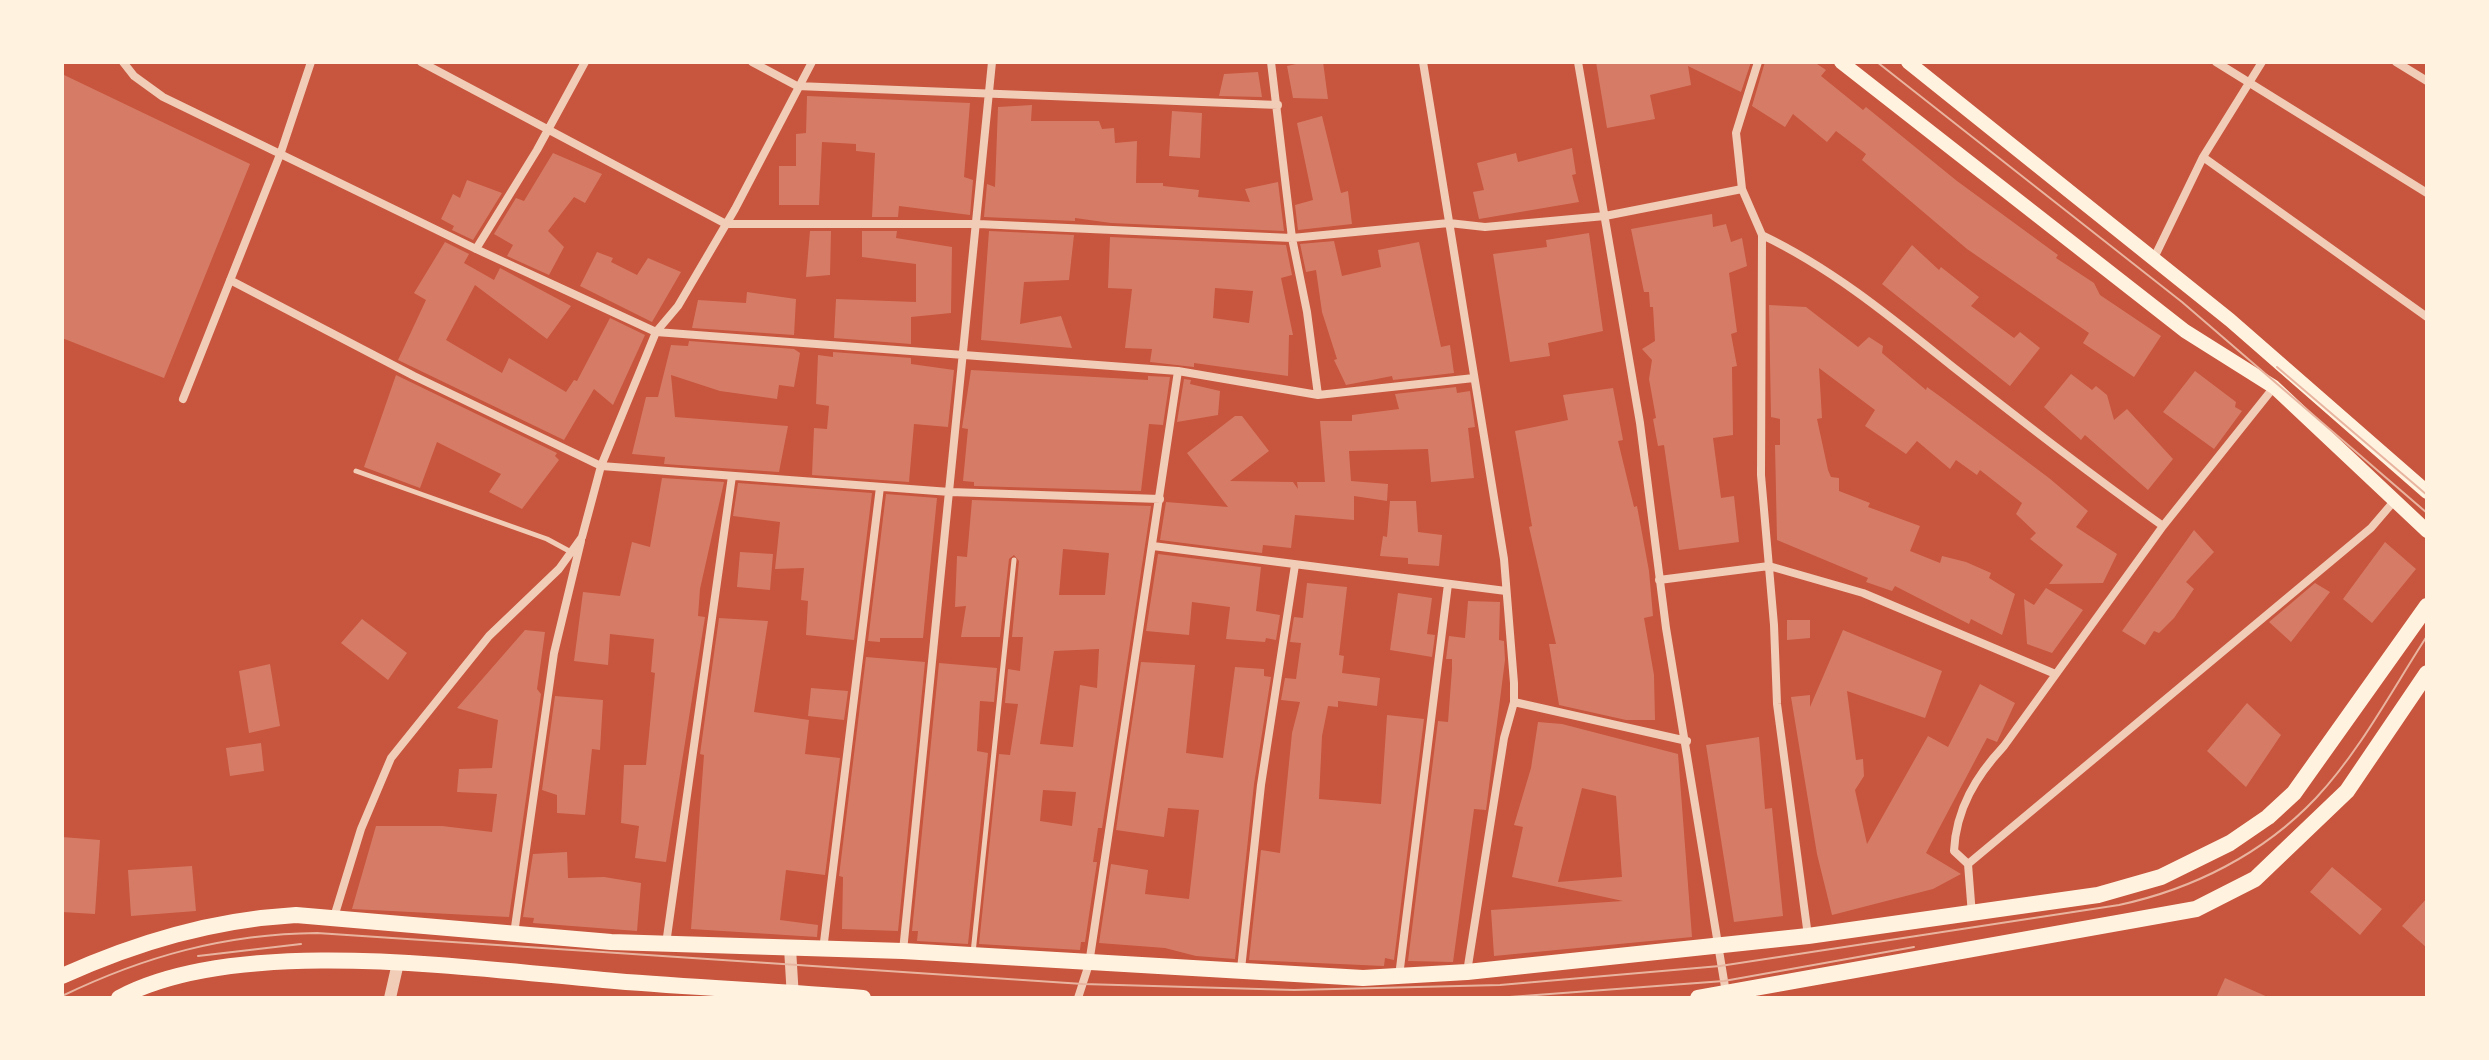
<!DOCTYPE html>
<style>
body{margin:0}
#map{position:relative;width:2489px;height:1060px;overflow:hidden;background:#c8553d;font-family:"Times New Roman",serif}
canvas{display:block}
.frame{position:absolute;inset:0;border:64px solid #fff3e0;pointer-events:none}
</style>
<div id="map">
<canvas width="2489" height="1060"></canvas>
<div class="frame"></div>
</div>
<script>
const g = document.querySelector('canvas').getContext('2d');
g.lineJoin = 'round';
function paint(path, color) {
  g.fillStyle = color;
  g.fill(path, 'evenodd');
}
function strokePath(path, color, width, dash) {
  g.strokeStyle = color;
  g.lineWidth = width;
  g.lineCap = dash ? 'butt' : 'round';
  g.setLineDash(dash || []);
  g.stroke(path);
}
paint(new Path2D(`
 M1305 62H1323L1328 99 1293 98 1287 66Z
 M1596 62H1751L1741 92 1688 66 1691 85 1650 95 1655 119 1607 128Z
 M1765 62H1814L1826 70 1821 76 1863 110 1866 107 1957 181 2058 255 2056 258 2094 283 2100 295 2161 336 2134 377 2083 343 2089 333 1967 249 1862 160 1866 154 1836 131 1827 142 1793 114 1785 127 1752 106Z
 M1258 72 1262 97 1219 96 1224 74Z
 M62 74 250 164 164 378 62 338Z
 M807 96 970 103 964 177 973 180 970 215 899 206 898 217H872L875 153 856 151V144L822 142 819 205H779V166H796V134L806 133Z
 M1032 105 1031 121H1099L1102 129 1114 128 1115 143 1137 141 1136 183H1163V186L1199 190 1198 197 1250 202 1245 189 1278 182 1284 231 1111 223 1075 218V221L984 217 987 184 995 187 998 107Z
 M1172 111 1202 113 1200 158 1169 156Z
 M1322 116 1341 193 1348 191 1352 224 1298 230 1295 205 1313 200 1297 123Z
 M1572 148 1576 174 1572 175 1579 202 1479 219 1473 192 1484 190 1477 163 1516 153 1518 162Z
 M553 153 602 174 585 203 574 197 548 231 564 247 549 275 507 256 513 245 494 234 516 198 524 201Z
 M467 180 502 193 473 240 452 230 454 226 441 219 453 194 460 198Z
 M1712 214 1713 227 1726 224 1731 242 1742 238 1747 266 1729 273 1737 332 1731 334 1737 366 1732 367 1733 435 1713 438 1721 498 1734 496 1739 542 1679 550 1664 445 1658 446 1653 419 1656 418 1649 379 1652 360 1642 349 1655 341 1653 307H1650L1649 292H1644L1631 229Z
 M810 231H831L830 275 806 277Z
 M862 231H897L896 238 952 247 951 313 911 317V344L834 338 836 299 916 302V264L862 257Z
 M989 231 1074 235 1069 280 1024 282 1020 324 1061 316 1072 348 981 340Z
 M1589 233 1603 331 1548 343 1550 356 1510 362 1493 254 1547 247 1546 240Z
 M1110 237 1286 245 1292 275 1281 278 1293 335H1289L1288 376 1194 363V367L1150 362 1152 349 1125 348 1132 289 1108 288ZM1215 288 1253 291 1249 323 1213 318Z
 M1334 241 1342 276 1381 267 1378 250 1419 242 1441 347 1450 345 1454 373 1393 380 1392 376 1346 385 1334 360 1337 359 1322 312 1316 270 1306 272 1300 244Z
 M445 242 469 254 464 263 494 280 500 268 571 306 547 339 475 285 446 340 502 373 509 358 566 392 574 380 577 381 610 318 645 335 613 405 594 389 564 440 398 360 426 300 414 293Z
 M1912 245 1939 270 1941 267 1979 297 1971 306 2014 338 2020 332 2040 348 2010 386 1882 284Z
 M597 252 613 258 611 262 637 275 648 258 681 272 652 322 580 286Z
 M747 292 796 299 794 335 692 328 698 300 746 303Z
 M1769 305 1806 307 1858 347 1869 337 1883 346 1882 353 1926 390 1927 387 1945 400 2049 478 2088 511 2076 527 2117 554 2103 583 2049 584 2063 565 2030 539 2036 533 2016 514 2022 503 1980 470 1977 475 1956 460 1950 469 1917 441 1906 454 1865 426 1875 410 1819 368 1822 418 1817 419 1828 470 1831 477 1839 478V491L1870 503 1868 507 1920 526 1910 551 1940 563 1942 556 1966 562 1991 573 1989 578 2015 594 2002 635 1971 619 1969 624 1895 586 1892 591 1866 582 1868 578 1777 540 1775 445H1780V419L1771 417Z
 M689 341 794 349 800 353 794 387 779 385 777 399 720 391 671 375 675 417 788 426 779 472 664 464 665 457 632 454 646 397H658L671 345 688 346Z
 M833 352 911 358V364L954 370 948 427 914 424 909 482 812 475 814 428 827 429 829 406 816 404 818 355 833 357Z
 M971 370 1148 380V376L1170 377 1163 425 1149 424 1141 491 974 486V482L963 481 968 429 962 428Z
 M2195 371 2236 402 2235 407 2242 411 2214 449 2163 412Z
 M2071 374 2092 390 2096 386 2107 395 2114 420 2127 409 2173 459 2148 490 2085 435 2081 440 2044 407Z
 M396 375 557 453 555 456 559 460 522 509 489 492 501 474 437 442 420 488 364 467Z
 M1184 379 1191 380 1190 384 1220 391 1218 415 1177 422Z
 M1456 387 1457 393 1470 391 1475 427 1468 428 1474 478 1431 482 1428 449 1349 451 1351 481 1388 484 1387 501 1354 496V520L1295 515 1291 548 1263 545 1262 553 1160 540 1166 502 1228 507 1187 453 1235 416H1242L1269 451 1230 481 1293 482 1298 489 1297 482H1325L1320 421H1352V415L1399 409 1395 394Z
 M1613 388 1623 440 1618 441 1634 507 1637 506 1649 571 1653 616 1644 618 1654 675 1655 720H1626L1559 705 1549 644H1556L1529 527 1532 526 1515 431 1568 420 1563 395Z
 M662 478 724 482 700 589 698 616 705 617 666 862 635 858 639 826 621 823 624 765H646L655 673 651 672 654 639 610 634 608 665 574 661 583 592 620 596 632 542 650 547Z
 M738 483 872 493 854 640 806 635 808 601 801 600 804 568 775 569 780 522 733 516Z
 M886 494 937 498 923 638H880V642L868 641Z
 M972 500 1151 506 1102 828H1098L1093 862H1097L1085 942H1081L1080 950 979 944 999 754 1010 755 1018 704 1005 703 1008 669 1020 671 1023 637H1012L1019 561 1014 555 1009 559 1000 637H961L966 606 955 607 957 556 967 557ZM1063 549 1109 553 1105 595H1059ZM1099 649 1097 688 1080 685 1073 747 1040 744 1054 651ZM1043 790 1076 792 1072 826 1040 821Z
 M1390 501H1416L1418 532 1442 535 1439 566 1408 564V558L1380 556 1383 536 1387 537Z
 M2194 530 2214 552 2186 582 2194 589 2174 618 2159 633 2154 631 2145 645 2122 631Z
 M2385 542 2416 569 2372 623 2343 599Z
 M740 552 773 554 770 590 737 587Z
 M1158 554 1261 567 1256 611 1280 615 1276 640 1266 638 1265 642 1226 639 1230 607 1192 602 1189 635 1146 631Z
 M1307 583 1347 587 1339 655 1344 656 1342 673 1380 678 1377 706 1338 701V707L1328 706 1322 736 1319 799 1381 804 1387 715 1424 719 1394 960 1385 958 1384 966 1249 960 1261 850 1280 853 1292 733 1300 702 1281 700 1285 678 1296 679 1301 643 1290 642 1294 617 1303 618Z
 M2315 583 2330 592 2291 642 2269 622Z
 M2046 588 2083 610 2052 653 2027 644 2024 599 2034 605Z
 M1398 593 1432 598 1427 634 1435 635 1432 657 1390 650Z
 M1468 601 1500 602 1499 640 1504 641 1505 660 1486 810 1474 809 1453 962 1408 961 1438 721 1448 722 1452 669V659H1446L1449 636 1465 638Z
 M719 618 768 621 754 712 809 720 805 754 840 758 825 875 786 870 780 920 818 925 817 937 691 929 704 755 700 754Z
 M362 619 407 653 388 680 341 643Z
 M1787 620H1810V638L1787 640Z
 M525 630 545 632 537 689 541 694 509 917 352 909 376 826H442L492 832 497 794 457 792 459 769 492 768 498 720 457 708Z
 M1843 630 1942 671 1925 718 1847 691 1856 760 1863 759 1864 776 1855 790 1867 844 1928 736 1948 747 1980 684 2015 703 1997 742 1987 738 1926 853 1961 874 1933 889 1832 915 1817 854 1791 697 1810 695V707Z
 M866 657 925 662 898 931 842 929 843 877 839 876Z
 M1141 662 1195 665 1186 753 1223 758 1235 667 1264 669V676L1271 677 1254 784 1235 959 1196 956 1165 948 1099 943 1111 864 1148 870 1145 894 1189 899 1199 810 1168 808 1164 837 1116 830Z
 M939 663 997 668 994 702 980 701 977 751 988 753 968 944 917 941 918 931H912Z
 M270 664 280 726 249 733 239 671Z
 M811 688 848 691 844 720 808 716Z
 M555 696 603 700 600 750 592 749 585 815 557 813V795L542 790Z
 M2247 703 2281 735 2246 787 2207 751Z
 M1538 722 1562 724 1678 754 1692 937 1494 956 1491 910 1623 901 1512 877 1523 827 1514 825 1531 768ZM1582 788 1616 796 1622 877 1558 882Z
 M1759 737 1765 809 1772 808 1783 916 1734 922 1706 745Z
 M261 743 264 771 230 776 226 748Z
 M62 837 100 840 95 914 62 912Z
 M567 852 568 878 604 877 641 883 637 931 533 923 534 918 523 917 533 854Z
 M192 866 196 911 131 916 128 870Z
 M2332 867 2382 909 2360 935 2310 892Z
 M2427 898V948L2402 926Z
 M2225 978 2270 998H2216Z`), '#d67c66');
strokePath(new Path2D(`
 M356 471 547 539 571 552
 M973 953 1014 560`), '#f1ccb7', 5);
strokePath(new Path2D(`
 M123 62 134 76 163 97 476 249 656 332 1178 371 1318 395 1474 378
 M421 62 726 224H978L1292 238 1449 223 1485 227 1605 216 1742 189
 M752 62 797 86 1278 105
 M1271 62 1292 238 1307 312 1318 395
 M1423 62 1504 559 1514 683V702L1504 738 1467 972
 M1578 62 1640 423 1666 628 1726 993
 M1758 62 1736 133 1742 189 1762 235 1761 475 1774 625 1777 704 1808 936
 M2216 62 2427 193
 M2396 62 2427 81
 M2203 157 2427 317
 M1762 235C1833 269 1892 318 1953 367 2022 421 2091 475 2163 526
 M476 249 537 150 585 62
 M2154 258 2203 157 2262 62
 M230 280 414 376 601 466 950 492 1160 499
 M183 399 281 152 311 62
 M1153 546 1506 591
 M1659 580 1769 566 1863 593 2053 673
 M1514 702 1687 741
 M1968 864 1954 851C1956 809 1976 776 2004 746L2163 526 2274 387
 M1968 864 2371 528 2395 500
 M1968 864 1972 915
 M334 917 361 829 391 758 489 636 559 569 582 537 601 466 656 332 678 306 735 209 812 62
 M514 934 554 653 581 541
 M666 944 732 476
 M823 950 880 487
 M903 951 992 62
 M1241 969 1261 785 1295 565
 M1399 976 1448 584
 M1078 998 1089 964 1178 371`), '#f1ccb7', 8);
strokePath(new Path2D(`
 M790 948 793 998
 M390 998 398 963`), '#f1ccb7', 12);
strokePath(new Path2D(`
 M1841 62 2185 331 2274 387 2427 531
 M1908 62 2230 320 2427 492`), '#fff3e0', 14);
strokePath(new Path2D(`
 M62 976C138 942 212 920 296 915L611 942 903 951 1363 978 1467 972 1808 936 2098 895 2161 877 2230 843 2268 817 2294 793 2427 606
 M119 998C240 933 480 970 615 981 698 988 780 991 863 998
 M1698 998 2196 909 2255 879 2347 791 2427 673`), '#fff3e0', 16);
strokePath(new Path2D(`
 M1877 62 2182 302 2427 513
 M2277 367 2427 495
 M198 956 301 944
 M62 996C145 956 225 934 317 933L1083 984 1294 990 1500 985 1720 966 2119 905C2193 889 2263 854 2316 798 2360 751 2392 690 2427 636
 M1496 998 1724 981 1914 947`), '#e9b49f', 2);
</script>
